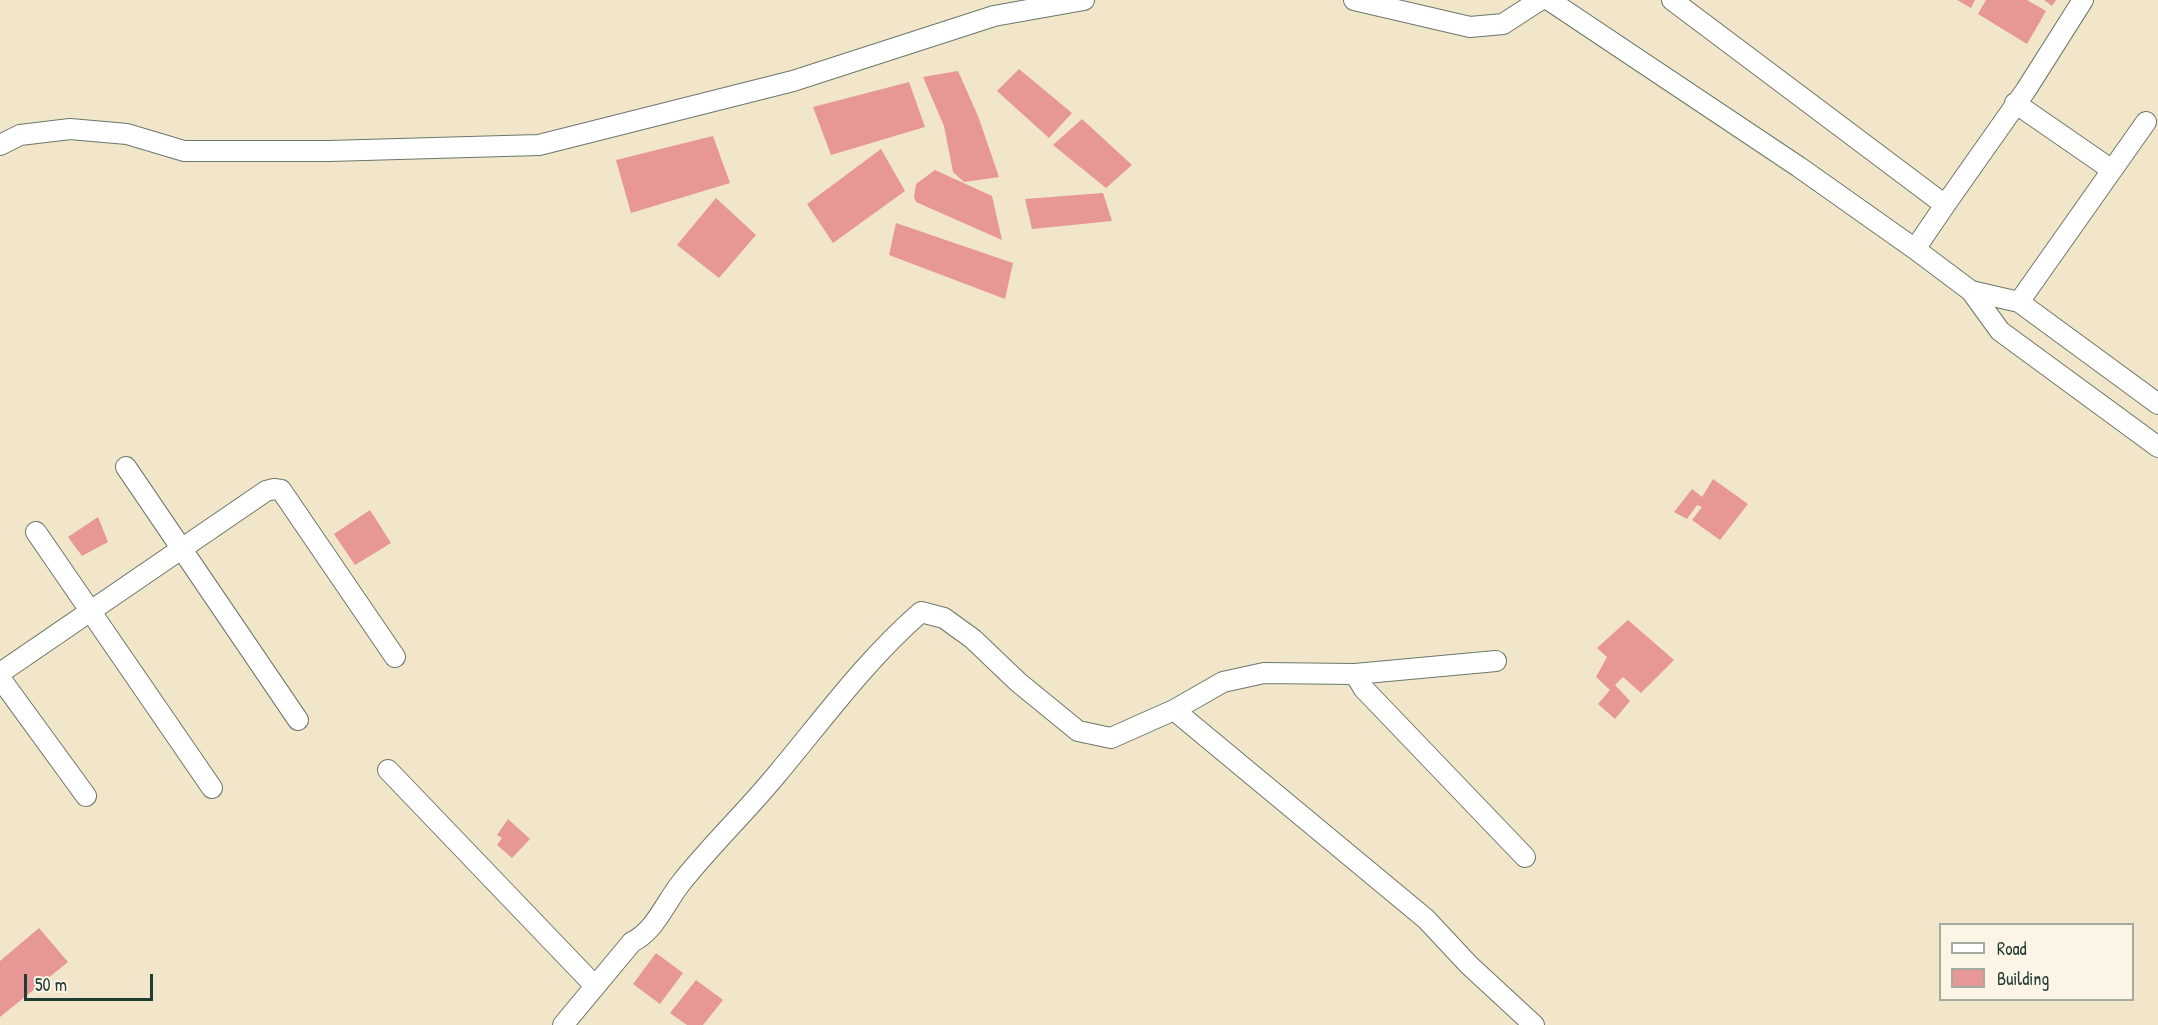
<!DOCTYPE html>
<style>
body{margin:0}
#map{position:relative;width:2158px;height:1025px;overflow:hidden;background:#f2e6ca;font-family:"Patrick Hand",sans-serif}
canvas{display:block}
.legend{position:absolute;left:1939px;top:923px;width:195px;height:78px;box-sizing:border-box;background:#fcf5e5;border:2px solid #a4ab9e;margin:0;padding:8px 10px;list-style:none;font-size:18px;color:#1f3d34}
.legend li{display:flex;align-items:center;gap:12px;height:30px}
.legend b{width:30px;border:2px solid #a4ab9e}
.scale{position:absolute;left:24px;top:974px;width:129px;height:27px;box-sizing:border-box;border:3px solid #1f3d34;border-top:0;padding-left:8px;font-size:18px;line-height:21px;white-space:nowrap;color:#1f3d34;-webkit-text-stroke:4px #fcf5e5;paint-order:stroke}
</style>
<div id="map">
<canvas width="2158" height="1025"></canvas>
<ul class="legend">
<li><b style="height:8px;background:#fff"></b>Road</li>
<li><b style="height:16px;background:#e69796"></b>Building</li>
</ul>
<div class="scale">50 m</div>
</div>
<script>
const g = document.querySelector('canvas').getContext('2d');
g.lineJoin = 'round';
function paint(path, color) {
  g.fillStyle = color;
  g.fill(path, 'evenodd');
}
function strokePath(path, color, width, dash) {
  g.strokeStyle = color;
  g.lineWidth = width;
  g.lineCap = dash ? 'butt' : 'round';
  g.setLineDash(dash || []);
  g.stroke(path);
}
paint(new Path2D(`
 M1957 0H1975L1971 8Z
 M1986 0H2027L2046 11 2027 44 1978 14Z
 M2044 0H2056L2052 6Z
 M1019 69 1072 113 1049 138 997 91Z
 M958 71 978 116 999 177 964 182 953 172 944 126 923 77Z
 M909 82 925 127 831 155 813 107Z
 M1082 119 1132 165 1106 188 1053 145Z
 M713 136 730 183 631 213 616 160Z
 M881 149 905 191 833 243 807 204Z
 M935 170 992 196 1002 240 916 202 914 197 916 184Z
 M1103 193 1112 221 1032 229 1025 199Z
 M716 198 756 235 719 278 677 245Z
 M896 223 1013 263 1005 299 889 255Z
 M1713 479 1748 504 1720 540 1692 520 1702 507 1697 505 1687 519 1674 512 1692 489 1702 497Z
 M370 510 391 543 355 565 334 534Z
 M98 517 108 542 82 556 68 537Z
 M1628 620 1674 660 1641 693 1623 677 1615 685 1630 701 1615 719 1598 704 1610 690 1596 677 1607 657 1597 648Z
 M508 819 530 839 512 858 497 845 502 838 497 835Z
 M39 928 68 962 0 1017V961Z
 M656 953 683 973 660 1004 633 984Z
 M696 980 723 1000 703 1025H687L670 1013Z`), '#e69796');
const street = new Path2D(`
 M1354 0 1470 27 1503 24 1540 0
 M1549 0 1799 167 1915 249 1971 291 2000 331 2158 447
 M1672 0 1945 205 1915 249
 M2015 103 2112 170
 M0 145 20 135 70 129 127 134 184 151H329L539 145 793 81 994 16 1084 0
 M1945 205 2026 90 2083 0
 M1971 291 2019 302 2158 404
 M2019 302 2146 122
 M126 467 298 720
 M36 532 212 788
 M0 673 266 491 274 489 281 490 395 657
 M1355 674 1364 689 1525 857
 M0 678 86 796
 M1174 710 1426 919 1469 965 1534 1025
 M388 770 595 986
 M563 1025 632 942C655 931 665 903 681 883 711 845 747 811 778 773 824 718 866 660 921 612L944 618 973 639 1018 682 1078 731 1111 738 1174 710 1223 682 1264 673 1355 674 1496 661`);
strokePath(street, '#697868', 22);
strokePath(street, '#fff', 20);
</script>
